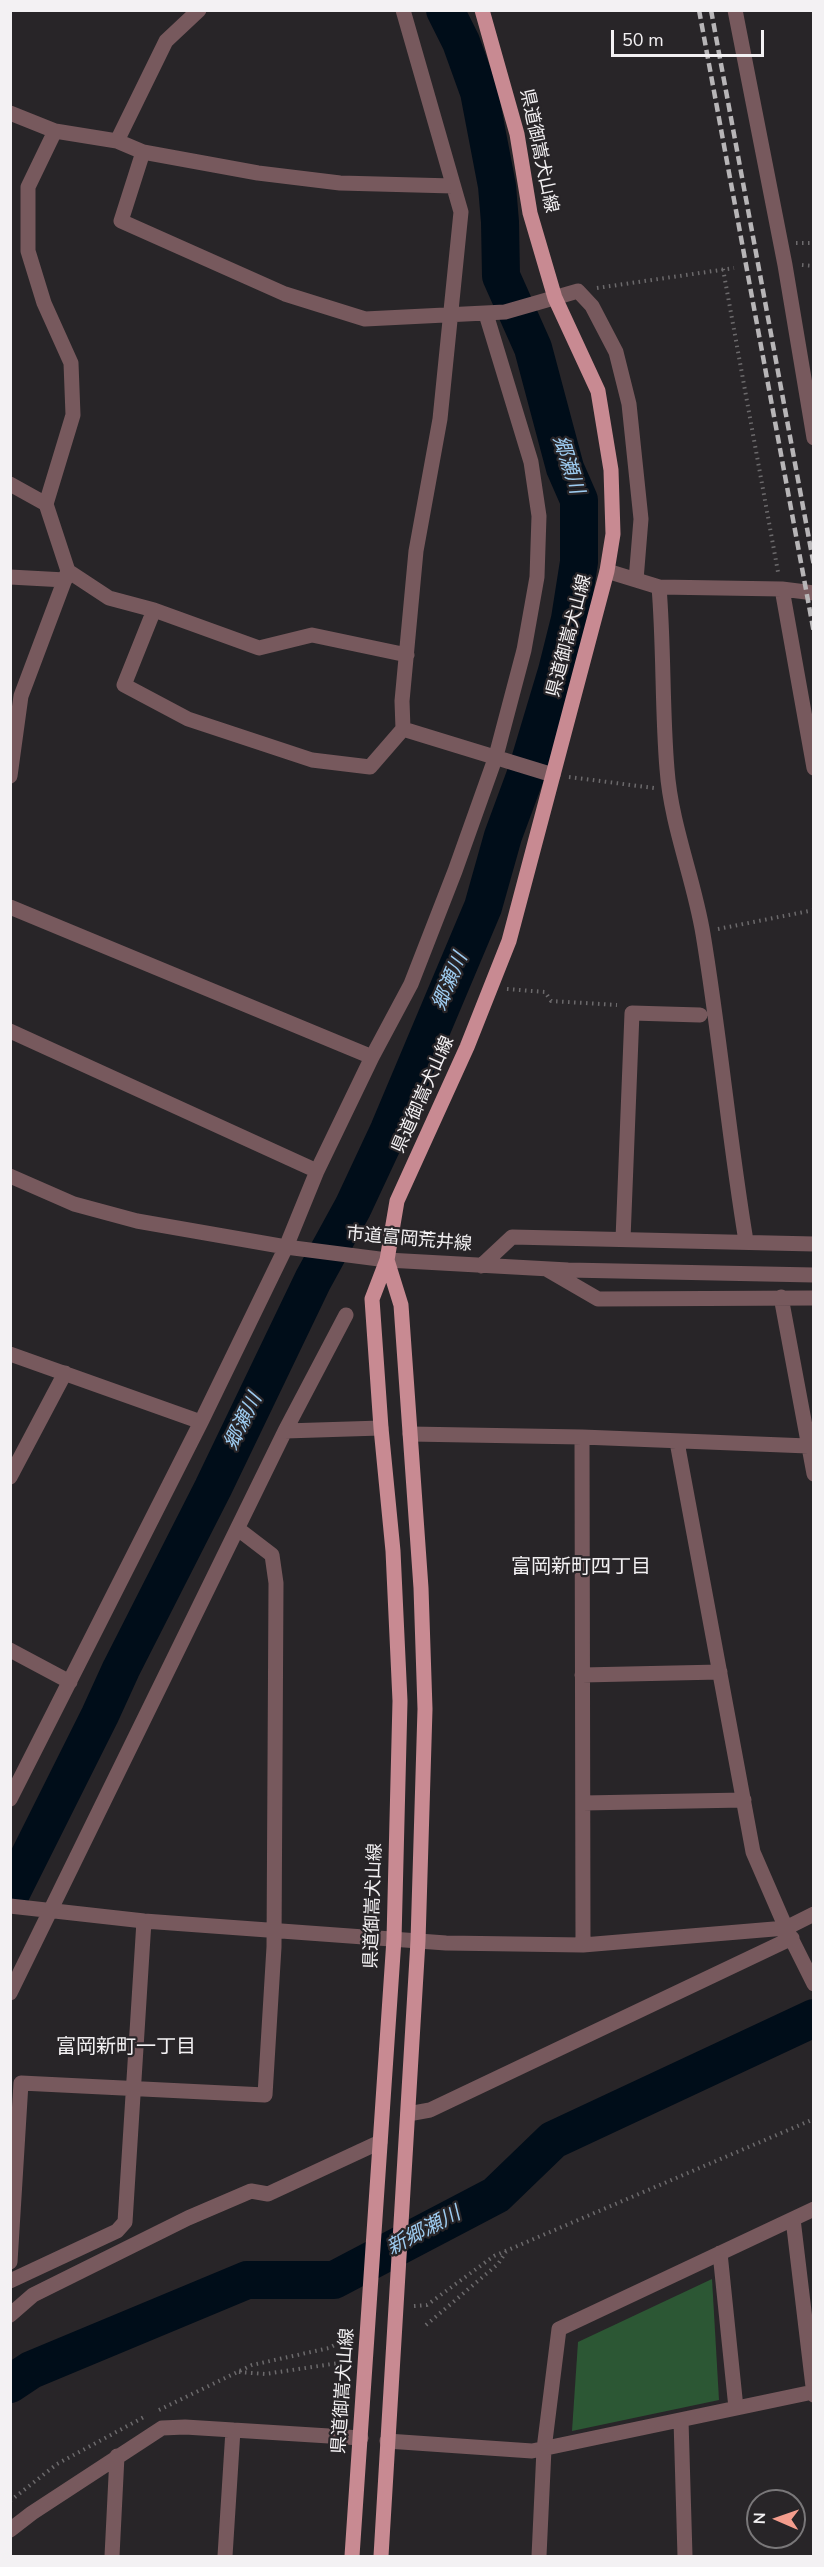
<!DOCTYPE html>
<meta charset="utf-8">
<style>
body{margin:0}
#map{position:relative;width:824px;height:2567px;overflow:hidden;background:#282528;font-family:"Nunito Sans",sans-serif}
canvas{display:block}
.frame{position:absolute;inset:0;border:12px solid #f3f1f3;pointer-events:none}
.north{position:absolute;left:746px;top:2489px;width:60px;height:60px;box-sizing:border-box;background:#282528;border:2px solid #797779;border-radius:50%;rotate:272deg;font-size:16px;font-weight:700;line-height:24px;text-align:center;color:#f3f1f3}
.north::after{content:'';display:block;margin:auto;width:21px;height:27px;background:#f49d8d;clip-path:polygon(50% 0,100% 100%,50% 72%,0 100%)}
.scale{position:absolute;left:611px;top:30px;width:153px;height:27px;box-sizing:border-box;border:3px solid #f3f1f3;border-top:0;padding-left:8px;font-size:18px;line-height:21px;white-space:nowrap;color:#f3f1f3;-webkit-text-stroke:4px #282528;paint-order:stroke}
</style>
<div id="map">
<canvas width="824" height="2567"></canvas>
<div class="frame"></div>
<div class="north">N</div>
<div class="scale">50 m</div>
</div>
<script>
const g = document.querySelector('canvas').getContext('2d');
g.lineJoin = 'round';
function paint(path, color) {
  g.fillStyle = color;
  g.fill(path, 'evenodd');
}
function strokePath(path, color, width, dash) {
  g.strokeStyle = color;
  g.lineWidth = width;
  g.lineCap = dash ? 'butt' : 'round';
  g.setLineDash(dash || []);
  g.stroke(path);
}
function drawText(font, color, halo, rows, align = 'center') {
  g.font = font + ' "Nunito Sans","Noto Sans JP",sans-serif';
  g.lineWidth = 4.5;
  g.setLineDash([]);
  g.textBaseline = 'middle';
  g.strokeStyle = halo;
  g.fillStyle = color;
  for (const [text, x, y, turn = 0] of rows) {
    g.save();
    g.translate(x, y);
    g.rotate((+turn || 0) * Math.PI / 180);
    g.textAlign = isNaN(turn) ? turn : align;
    if (halo) g.strokeText(text, 0, 0);
    g.fillText(text, 0, 0);
    g.restore();
  }
}
paint(new Path2D(`
 M712 2279 719 2400 572 2431 578 2342Z`), '#2c5734');
strokePath(new Path2D(`
 M10 1895 100 1715 121 1669 213 1488 313 1280 353 1207 389 1130 483 907 503 836 527 771 557 671 570 619 579 562V500L565 468 533 348 501 276 500 222 497 186 479 92 461 42 445 10
 M10 2384 31 2370 247 2280H334L496 2195 553 2140 814 2018`), '#000d19', 38);
strokePath(new Path2D(`
 M796 243H814
 M802 265 814 266
 M723 269 778 572
 M597 288 734 268
 M569 777 654 788
 M718 929 814 910
 M507 989 545 992 551 1001 617 1005
 M365 1920 377 1909
 M414 2306 427 2305 494 2256 814 2119
 M426 2325 498 2264 506 2252
 M239 2372 265 2374 339 2363
 M159 2410 252 2365 329 2348 350 2337
 M10 2501 57 2464 144 2417`), '#6c6a6c', 4, [1.5, 4.5]);
strokePath(new Path2D(`
 M735 10 785 265 814 438
 M10 113 55 131 117 141 143 152 258 173 340 183 453 186
 M55 131 28 187V251L44 303 71 363 73 415 46 504 68 571 109 598 154 610 259 648 312 635 407 655
 M117 141 166 41 199 10
 M143 152 121 221 285 294 365 319 505 312 578 291 592 306 616 352 629 404 641 519 636 580
 M10 484 46 504
 M607 571 659 587 782 589 814 593
 M10 577 65 580
 M659 587C664 648 662 709 667 769 671 825 694 879 703 934 720 1036 729 1139 746 1241
 M782 589 814 768
 M154 610 124 685 188 719 312 760 370 767 403 729 402 701 416 551 440 419 461 212 403 10
 M403 729 553 775
 M10 776 21 696 68 571
 M10 907 372 1057
 M10 1031 317 1171
 M10 1176 74 1204 137 1221 286 1247 387 1260 568 1270 814 1275
 M623 1239 632 1013 700 1015
 M481 1266 512 1237 814 1244
 M548 1270 598 1299 814 1298
 M781 1297 814 1474
 M10 1354 201 1422
 M285 1431 346 1315
 M410 1434 582 1437 808 1446
 M582 1437 583 1945
 M677 1442 753 1852 786 1928 814 1984
 M10 1477 65 1373
 M10 1650 70 1682
 M582 1675 720 1672
 M10 1799 201 1422 286 1247 317 1171 372 1057 411 984 455 871 496 756 524 650 537 577 539 516 531 462 486 314
 M583 1803 744 1800
 M10 1906 144 1921 446 1943 583 1945 786 1928 814 1914
 M10 1993 285 1431 381 1428
 M408 2114 430 2110 792 1938
 M793 2219 814 2395
 M720 2253 736 2408
 M10 2262 21 2083 265 2095 274 1947 276 1583 272 1555 238 1529
 M10 2281 117 2231 125 2222 144 1921
 M10 2315 33 2295 188 2218 251 2191 268 2194 380 2142
 M681 2420 685 2556
 M387 2441 532 2451 813 2392
 M10 2530 32 2513 162 2428 185 2427 361 2438
 M112 2556 117 2456
 M225 2556 233 2430
 M539 2556 544 2449 559 2329 814 2209`), '#77595d', 15);
strokePath(new Path2D(`
 M352 2556 394 1939 400 1701 393 1551 381 1428 372 1299 387 1260 397 1201 467 1047 509 941 607 571 613 534 611 470 598 391 555 298 530 213 517 134 482 10
 M381 2556 418 1941 425 1709 421 1588 401 1305 387 1260`), '#c88a92', 15);
strokePath(new Path2D(`
 M699 10 814 633
 M711 10 814 566`), '#b7b5b7', 4.5, [9, 4.5]);
drawText('18px', '#f3f1f3', '#282528', [
 ["県道御嵩犬山線",538,151,78],
 ["県道御嵩犬山線",570,636,-75],
 ["県道御嵩犬山線",424,1095,-66],
 ["市道富岡荒井線",409,1240,5],
 ["県道御嵩犬山線",374,1906,-88],
 ["県道御嵩犬山線",344,2391,-86]
]);
drawText('italic 20px', '#9eccf1', '#282528', [
 ["郷瀬川",567,465,72],
 ["郷瀬川",451,982,-67],
 ["郷瀬川",244,1422,-64],
 ["新郷瀬川",424,2232,-28]
]);
drawText('20px', '#f3f1f3', '#282528', [
 ["富岡新町四丁目",581,1568],
 ["富岡新町一丁目",126,2048]
]);
</script>
